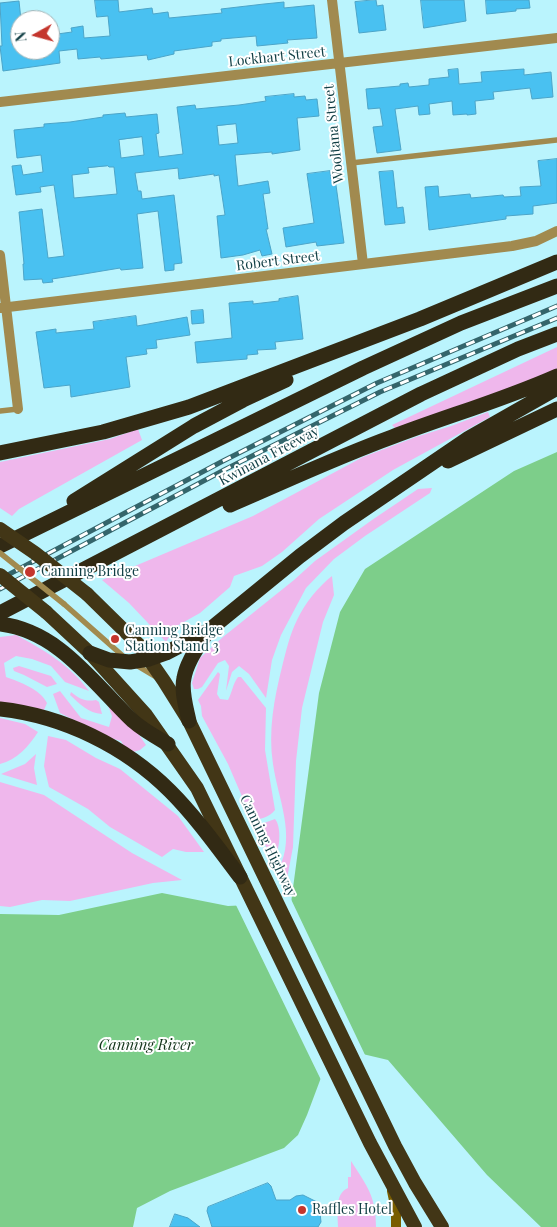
<!DOCTYPE html>
<style>
body{margin:0}
#map{position:relative;width:557px;height:1227px;overflow:hidden;background:#baf4fd;font-family:"Playfair Display",serif}
canvas{display:block}
.north{position:absolute;left:10px;top:10px;width:50px;height:50px;box-sizing:border-box;background:#fff;border:1px solid #a0b2b5;border-radius:50%;rotate:263deg;font-size:14px;font-weight:700;line-height:20px;text-align:center;color:#113f45}
.north::after{content:'';display:block;margin:auto;width:18px;height:22px;background:#c4362d;clip-path:polygon(50% 0,100% 100%,50% 72%,0 100%)}
</style>
<div id="map">
<canvas width="557" height="1227"></canvas>
<div class="north">N</div>
</div>
<script>
const g = document.querySelector('canvas').getContext('2d');
g.lineJoin = 'round';
function paint(path, color) {
  g.fillStyle = color;
  g.fill(path, 'evenodd');
}
function strokePath(path, color, width, dash) {
  g.strokeStyle = color;
  g.lineWidth = width;
  g.lineCap = dash ? 'butt' : 'round';
  g.setLineDash(dash || []);
  g.stroke(path);
}
function drawText(font, color, halo, rows, align = 'center') {
  g.font = font + ' "Playfair Display",serif';
  g.lineWidth = 4;
  g.setLineDash([]);
  g.textBaseline = 'middle';
  g.strokeStyle = halo;
  g.fillStyle = color;
  for (const [text, x, y, turn = 0] of rows) {
    g.save();
    g.translate(x, y);
    g.rotate((+turn || 0) * Math.PI / 180);
    g.textAlign = isNaN(turn) ? turn : align;
    if (halo) g.strokeText(text, 0, 0);
    g.fillText(text, 0, 0);
    g.restore();
  }
}
paint(new Path2D(`
 M557 347V370L397 430 392 425Z
 M488 412 490 417 393 470 319 519 282 552 262 566 234 576 230 587 200 613 175 627 166 642 129 603 102 580 253 516 363 457 416 437 451 426Z
 M138 429 142 440 19 509 12 516 0 508V462L110 439Z
 M432 488 430 493 365 536 334 559 306 588 281 635 272 660 266 698 249 674 239 666 232 672 226 691 229 666 225 660 218 663 202 687 198 689H194L192 683 200 658 223 637 294 580 315 561 372 520 418 489Z
 M332 576 334 595 323 622 302 708 296 761 293 847 286 884 279 868C296 835 278 799 273 764 268 731 274 699 282 667 286 651 290 634 297 620 305 603 318 587 332 576Z
 M16 635C43 649 71 666 89 691L65 682 51 666 32 659 16 656 4 663 6 677C20 682 40 689 47 703L44 710 0 702V637Z
 M19 666 51 676 57 684 47 687 24 675 14 671 13 668Z
 M218 672 220 674 217 694 220 699 228 700C232 693 233 683 238 677H241L266 708 265 750 275 810C269 817 262 819 253 820L250 815 228 764 202 716 201 706 198 700Z
 M60 691 81 718 109 727 112 716 105 698 137 732 146 745 140 750 133 752 125 748 121 741 110 738 60 713 53 694Z
 M71 692C80 699 85 702 96 700L99 702 102 714C88 713 80 704 70 695Z
 M0 718 25 724 38 732C29 746 17 760 0 764Z
 M48 736 66 740 96 758 120 769 178 816 204 852H186L173 849 162 857 110 827 88 809 49 787 44 766Z
 M36 754 34 768 37 785 1 774 25 764Z
 M0 782 44 795 132 853 182 880 153 883 70 901 42 900 10 907 0 906Z
 M275 819C281 826 280 844 277 852 276 854 273 857 272 859L256 826Z
 M351 1161C367 1186 376 1196 376 1227H338C338 1214 334 1194 348 1188V1177H351Z`), '#efb7ec');
paint(new Path2D(`
 M557 452V1227H541L487 1175 388 1060 350 1051 325 1067 307 1115 298 1135 284 1148 170 1191 137 1208 133 1227H0V914L59 915 162 893 228 906 291 903 319 693 340 612 365 569 514 471Z`), '#7dce8a');
paint(new Path2D(`
 M289 895 366 1057 350 1053 327 1069 322 1082 235 903 289 900Z`), '#baf4fd');
const building = new Path2D(`
 M95 0H118L119 12 152 8 153 14 168 12 169 18 222 13 221 9 264 4 284 2V8L314 5 317 38 287 40 288 43 257 46 256 36 221 39V41L212 42V46L174 51V54L148 60 147 55 101 59 100 57 78 59 77 49 59 51 60 63 3 71 0 46H2L0 3 19 1 21 20H20V50H50V35L72 32 71 28 83 26 84 38 110 36 108 16 97 17Z
 M376 0 377 6 383 5 386 30 359 33 355 2Z
 M421 0H464L466 21 424 28Z
 M486 0H529L530 8 516 9V11L487 14Z
 M458 69 459 84 482 82 481 72 524 69V75L551 72 553 97 532 99 530 88 493 92 494 99 475 101 476 114 467 115V114L453 115 452 101 429 104 430 114 419 115 418 106 395 109 401 150 377 153 373 127 383 126 380 108 368 109 366 89 400 86V84L408 83 409 87 429 85V79L449 77 448 70Z
 M294 94V97L305 96 306 100 317 99 319 116 297 118 300 150 272 154V152L235 155 238 186 268 181 270 193 263 194 268 229H266L272 254 262 256 260 250 243 255 221 258 217 216 225 215 219 175 214 176V174L179 179 178 168 135 173 138 191H141L142 199 174 195 182 263 174 264V270L165 271 158 211 137 214 143 268 121 270 120 268 84 274 52 279 53 282 43 283 42 279 24 280 23 264H24L19 212 42 209 48 258 64 256 54 185 40 187 41 192 16 195 12 166 21 165 23 175 43 172 41 155 17 158 14 130 44 127V124L70 122 103 117V115L125 113 126 117 157 114 159 133 156 134 159 157 183 154 177 107 195 105 196 109 239 105 266 101 265 97ZM236 124 238 143 219 145 217 126ZM142 137 144 155 121 158 119 140ZM108 166 109 167H114L117 194 74 198 72 175 89 173 88 168Z
 M557 159V203L533 206V214L506 216V219L429 230 425 187 438 186 439 197 470 194 471 198 503 195 504 197 521 196 520 187 541 186 538 161Z
 M330 171 331 179 335 178 344 243 317 246 316 242 286 247 283 228 314 223 307 174Z
 M393 171 397 208 403 207 405 223 385 225 379 172Z
 M298 296 303 339 275 342 276 349 257 350 258 354 247 355V359L197 363 195 342 232 338 229 303 253 301V304L279 301V299Z
 M203 310 204 323 192 324 191 311Z
 M136 316 137 326 187 317 190 335 156 340 157 348 146 349 147 354 126 357 130 387 71 397 70 385 44 388 36 332 56 329V333L94 329 93 322Z
 M268 1183 271 1186 276 1200H290L296 1196 303 1195 319 1203 321 1222 318 1227H212L207 1211 208 1207Z
 M175 1214 188 1218 200 1227H170Z`);
paint(building, '#49c1f1');
strokePath(building, '#4ca4c8', 1);
strokePath(new Path2D(`
 M351 163 557 140
 M0 411 18 409
 M64 604 124 657
 M136 665 156 677`), '#a18a4f', 5.5);
strokePath(new Path2D(`
 M332 0 363 264
 M0 102 557 38
 M0 255 18 409
 M0 308 512 246 536 241 557 231`), '#a18a4f', 10);
strokePath(new Path2D(`
 M392 1191 396 1210V1227`), '#795d00', 10);
strokePath(new Path2D(`
 M87 594 139 645 164 681 189 721 395 1146 415 1183 442 1227
 M46 612 90 653 146 715 197 788 370 1143 415 1227`), '#423616', 14);
strokePath(new Path2D(`
 M0 453 103 432 189 407 420 319 557 262
 M448 461 557 409
 M74 501 194 426 243 400 286 380
 M230 505C284 482 337 457 392 437 447 416 503 400 557 376
 M0 546 363 368 461 323 557 286
 M0 613 421 394 518 349 557 334
 M0 624C59 631 93 683 133 721 143 730 156 737 168 744
 M90 653 109 660 130 662 149 659 166 653 208 631 300 556 344 523 469 438 557 388
 M0 709C63 716 125 746 170 791 196 817 218 848 240 877
 M189 721C186 707 181 691 184 678 187 661 199 646 207 632`), '#322a14', 15);
const rail = new Path2D(`
 M0 579 223 461 377 383 557 306
 M0 589 226 469 380 392 557 318`);
strokePath(rail, '#34656b', 5);
strokePath(rail, '#fff', 3, [9]);
strokePath(new Path2D(`
 M0 553 64 604`), '#a18a4f', 5.5);
strokePath(new Path2D(`
 M0 529 35 553 87 594
 M0 575 46 612`), '#423616', 14);
for (const [x, y, r, color] of [
 [30,572,6,"#c4362d"],
 [115,639,5,"#c4362d"],
 [302,1210,5,"#c4362d"]
]) {
  const dot = new Path2D();
  dot.arc(x, y, r, 0, 2 * Math.PI);
  g.fillStyle = color;
  g.fill(dot);
  strokePath(dot, '#fff', 2);
}
drawText('14px', '#113f45', '#fff', [
 ["Lockhart Street",277,57,-6],
 ["Wooltana Street",334,134,-96],
 ["Robert Street",278,261,-7],
 ["Kwinana Freeway",269,456,-28],
 ["Canning Highway",268,846,64]
]);
drawText('14px', '#113f45', '#fff', [
 ["Canning Bridge",41,572],
 ["Canning Bridge",125,631],
 ["Station Stand 3",125,647],
 ["Raffles Hotel",312,1210]
], 'left');
drawText('italic 15px', '#13341a', '#fff', [
 ["Canning River",146,1045]
]);
</script>
